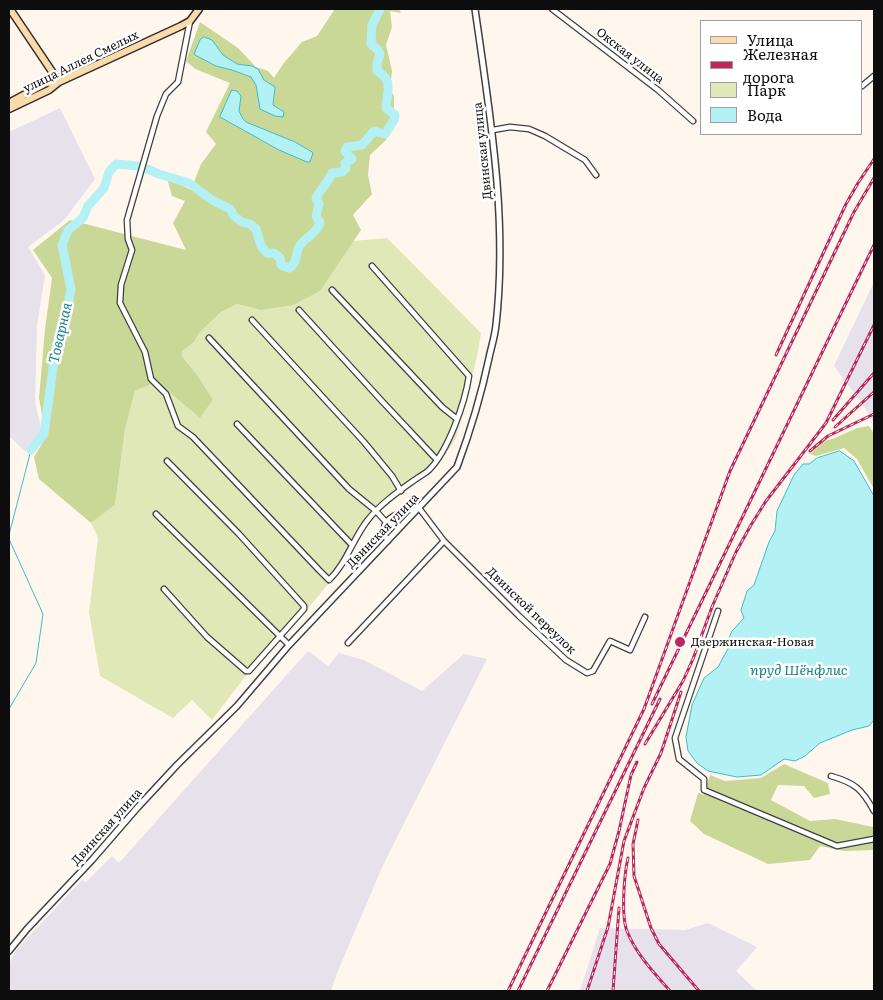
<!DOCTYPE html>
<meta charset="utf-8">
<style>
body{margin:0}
#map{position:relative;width:883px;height:1000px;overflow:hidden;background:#fff6ed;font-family:Literata,serif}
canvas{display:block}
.frame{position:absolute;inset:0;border:10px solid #0d0d0d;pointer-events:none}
.legend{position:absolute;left:700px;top:20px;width:162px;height:115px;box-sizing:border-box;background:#fff;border:1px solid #9e9e9e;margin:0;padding:6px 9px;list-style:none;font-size:15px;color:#0d0d0d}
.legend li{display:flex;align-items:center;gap:10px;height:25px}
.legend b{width:25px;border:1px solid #9e9e9e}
</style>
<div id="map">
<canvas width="883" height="1000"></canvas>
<div class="frame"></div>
<ul class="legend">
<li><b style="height:6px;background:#fddaaa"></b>Улица</li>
<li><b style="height:6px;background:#ba285d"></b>Железная дорога</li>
<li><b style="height:14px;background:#e0e8b8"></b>Парк</li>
<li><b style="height:14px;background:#b3f1f5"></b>Вода</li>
</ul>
</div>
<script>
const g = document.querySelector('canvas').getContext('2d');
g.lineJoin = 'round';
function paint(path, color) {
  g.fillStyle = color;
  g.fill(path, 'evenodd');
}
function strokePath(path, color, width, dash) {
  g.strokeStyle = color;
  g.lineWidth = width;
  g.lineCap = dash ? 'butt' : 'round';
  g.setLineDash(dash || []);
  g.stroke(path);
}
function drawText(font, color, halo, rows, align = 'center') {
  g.font = font + ' Literata,serif';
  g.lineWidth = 5;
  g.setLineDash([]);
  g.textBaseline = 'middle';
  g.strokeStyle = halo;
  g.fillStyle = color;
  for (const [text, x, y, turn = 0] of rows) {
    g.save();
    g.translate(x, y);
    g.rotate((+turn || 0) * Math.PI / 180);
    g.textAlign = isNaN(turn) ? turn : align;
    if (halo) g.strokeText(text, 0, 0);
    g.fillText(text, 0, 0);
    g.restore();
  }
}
paint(new Path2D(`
 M60 108 95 179 64 220 28 247 45 275 37 326 35 402 42 432 26 452 9 436V132Z
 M874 282V423L864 406 834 366Z
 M308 651 328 666 339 653 364 660 422 691 464 654 487 659 383 865 337 973 331 991H9V964L16 950 82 880 86 882 112 856 119 863Z
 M708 923 757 947 736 971 757 991H580L600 928 685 930Z`), '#e7e1ec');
paint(new Path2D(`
 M387 238 481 333 477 357 456 438 437 467 372 517 330 582 289 631 244 678 212 720 192 700 173 718 100 676 89 612 98 538 91 523 115 505 125 429 135 391 157 382 200 418 213 400 200 379 182 356V351L194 342 200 332 221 312 237 304 260 310 319 291 353 241Z`), '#e0e8b8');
paint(new Path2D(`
 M335 9H399L401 13 390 11 392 27 386 45 392 71 390 89 394 96V107L393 120 386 140 370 155 368 175 372 194 353 215 361 230 320 291 293 305 260 310 237 304 221 312 200 332 194 342 182 351V356L200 379 213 400 200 418 157 382 135 391 125 429 115 505 91 523 39 479 34 457 46 437 39 398 45 329 52 278 33 250 70 220 186 250 173 223 185 201 172 196 167 178 191 190 201 164 216 144 206 132 230 83 195 69 186 61 200 22 238 48 256 67 268 71 274 78 283 64 302 42 317 36Z
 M869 426 874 434V489L857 459 844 448 816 456 810 454 825 441 835 438 857 428Z
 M784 764 828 783 830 794 814 798 804 786 778 785 771 800 810 821 835 819 873 827 874 828V850L844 851 820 846 810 860 768 864 704 834 690 821 698 793 704 795 710 775 725 781 761 778Z`), '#c9d897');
const water = new Path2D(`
 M204 37 212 40 223 55 237 64 252 66 258 69 264 80 275 87 273 105 284 112 283 117 275 116 260 109 256 85 251 77 232 70 216 66 195 55 194 54 200 40Z
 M232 90 237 91 241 96 239 111 243 119 246 122 295 142 312 152 313 153 310 162H307L279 150 220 117Z
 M840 451 854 461 874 496V720L869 726 852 730 820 743 805 756 795 761 784 759 761 775 737 777 708 771 697 763 688 751 686 737 692 705 704 678 718 667 730 645 729 638 732 631 744 618 741 610 747 591 754 585 769 542 775 531 777 511 794 475 803 464H809L817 458Z`);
paint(water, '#b3f1f5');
strokePath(water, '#3cbeca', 1);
strokePath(new Path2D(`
 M9 535 31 450
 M9 539 43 614 36 663 9 709`), '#3cbeca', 1);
strokePath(new Path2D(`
 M145 168 159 174 189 183 212 200 230 209 234 216 242 222 250 224 256 229 261 246 267 253H274L280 258 281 265 289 268C298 263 295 255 299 247 304 237 315 236 320 223L316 216 319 204 316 198C321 188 328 183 332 173L342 172 346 168 345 163 352 159 345 151 347 147 362 145 374 131 385 134 394 120 395 115 386 108C387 92 394 80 377 71V63L380 54 377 49 371 44 372 25 380 9
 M31 450 44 434 56 346 67 312 71 289 62 245 68 230 83 218 88 206 104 188 109 172 116 164 139 166`), '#b3f1f5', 9);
const minor = new Path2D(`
 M552 9 658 90 693 121
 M190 21 178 82 166 94 157 116 127 220 128 239 132 250 121 285 120 303 145 352 151 379 166 394 178 426 193 437 319 570 329 580C346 564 353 539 367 521 380 504 399 491 416 479 420 476 425 474 429 470 448 451 465 403 469 376L372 266
 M862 86 874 76
 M493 130 510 127 529 129 545 136 585 160 596 175
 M332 290 442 407 457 419
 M299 310 380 399 437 460
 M252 320 364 442 392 476 401 491
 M209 338 349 489 376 511 386 522
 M237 424 352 545
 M156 514 289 645
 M388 541C386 538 384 534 384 530 383 515 409 510 419 508L444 541 519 616 566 660 587 673 593 671 610 641 630 650 645 617
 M164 589 207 637 246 671H249L304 609V606L239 534 167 461
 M718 611 675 738 679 759 704 779V790L837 846 874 839
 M348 643 444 541
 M831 776C855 783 862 789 874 811`);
const tertiary = new Path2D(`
 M9 951 27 929 92 860 138 807 177 765 237 706 289 645 457 467C470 432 481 396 489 358 491 348 495 336 496 325 508 218 490 115 475 9`);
const secondary = new Path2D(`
 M10 9 59 82
 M9 103 46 83 58 82
 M9 109 49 90 59 82 181 26 190 21 199 9`);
strokePath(minor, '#404040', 7);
strokePath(tertiary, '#404040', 8);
strokePath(secondary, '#2f2f2f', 9);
strokePath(minor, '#fff', 4.5);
strokePath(tertiary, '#fff', 5);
strokePath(secondary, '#fddaaa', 6);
const rail = new Path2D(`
 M776 355 846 204 858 183 874 159
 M833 420 874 373
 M835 427 874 392
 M810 451 828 436 874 414
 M652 704 874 245
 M645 744 683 681 693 659 712 607 736 552 751 525 766 501 826 423 874 325
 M638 820 633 844 634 876 651 928 659 944 699 991
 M628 858C624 875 621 916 627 931 636 954 654 973 670 991
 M508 991 644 709 730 471 854 212 874 178
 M518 991 660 699
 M547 991 610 864 619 831 631 775 637 762
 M587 991 608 927 624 841 644 788 661 753 681 692
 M613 991 619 908`);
strokePath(rail, '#ba285d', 3);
strokePath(rail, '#fff', 1, [4]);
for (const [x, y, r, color] of [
 [680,642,6,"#ba285d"]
]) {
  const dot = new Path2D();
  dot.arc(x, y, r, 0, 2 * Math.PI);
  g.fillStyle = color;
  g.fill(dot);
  strokePath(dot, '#fff', 2);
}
drawText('12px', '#0d0d0d', '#fff', [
 ["Окская улица",630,56,38],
 ["улица Аллея Смелых",81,62,-26],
 ["Двинская улица",483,151,-96],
 ["Двинская улица",383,531,-46],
 ["Двинской переулок",531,611,44],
 ["Двинская улица",107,827,-48]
]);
drawText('12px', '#0d0d0d', '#fff', [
 ["Дзержинская-Новая",691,642]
], 'left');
drawText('italic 14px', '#18808e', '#fff', [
 ["Товарная",61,333,-77],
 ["пруд Шёнфлис",799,671]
]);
</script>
